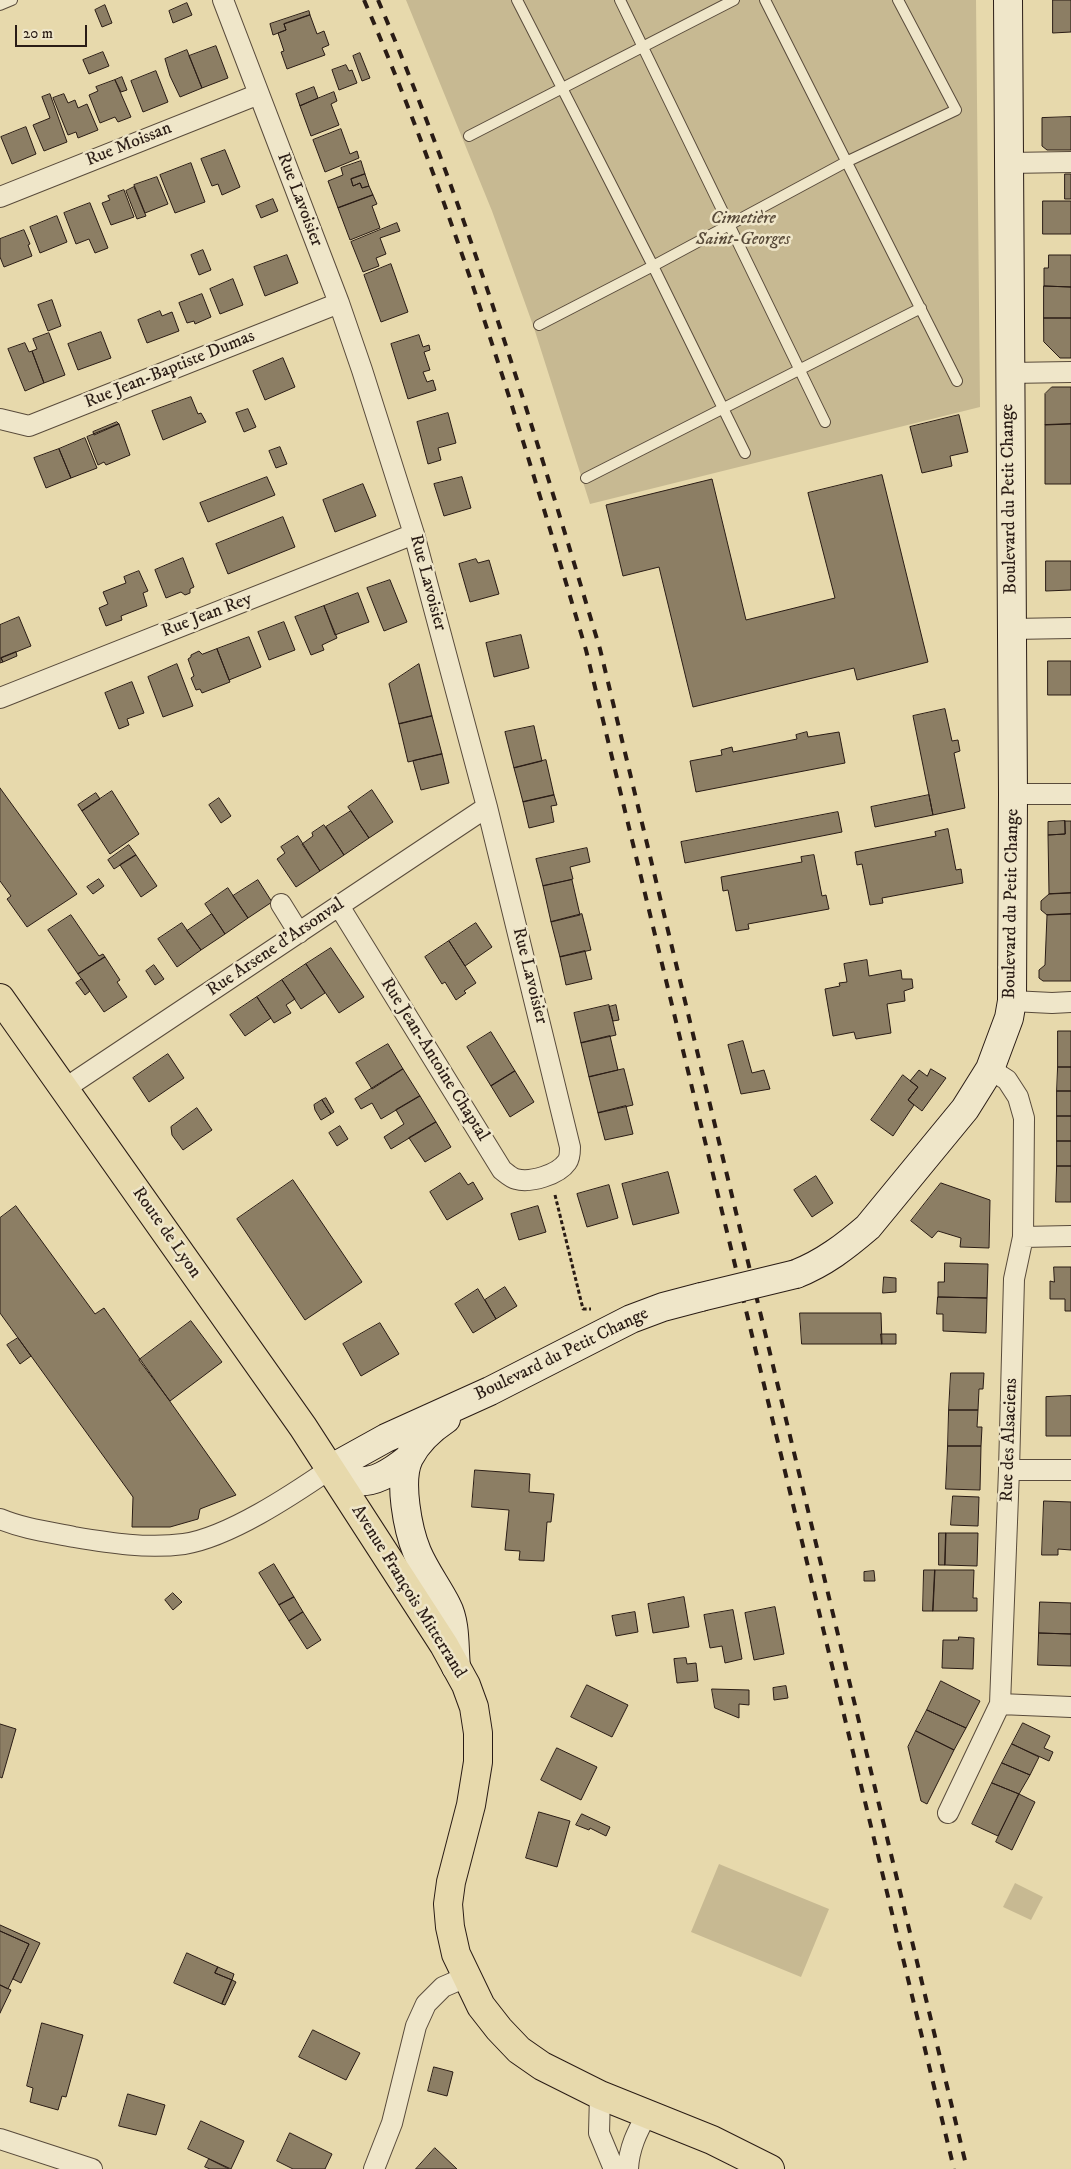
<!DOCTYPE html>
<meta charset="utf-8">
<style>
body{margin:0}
#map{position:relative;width:1071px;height:2169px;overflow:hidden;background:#e7d9ac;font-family:"IM FELL DW Pica",serif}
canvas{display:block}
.scale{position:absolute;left:15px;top:25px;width:72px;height:22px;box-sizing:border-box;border:2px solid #2a1c15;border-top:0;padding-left:6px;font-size:15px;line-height:18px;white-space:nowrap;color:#2a1c15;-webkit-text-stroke:4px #efe6c9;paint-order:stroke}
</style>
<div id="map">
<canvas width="1071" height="2169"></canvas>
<div class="scale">20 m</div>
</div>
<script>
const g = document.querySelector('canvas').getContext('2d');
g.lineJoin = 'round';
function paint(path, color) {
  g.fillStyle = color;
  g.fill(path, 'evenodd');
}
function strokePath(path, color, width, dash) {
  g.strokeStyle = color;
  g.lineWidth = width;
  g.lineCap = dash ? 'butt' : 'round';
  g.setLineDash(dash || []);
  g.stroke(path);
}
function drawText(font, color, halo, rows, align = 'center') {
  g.font = font + ' "IM FELL DW Pica",serif';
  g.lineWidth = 5;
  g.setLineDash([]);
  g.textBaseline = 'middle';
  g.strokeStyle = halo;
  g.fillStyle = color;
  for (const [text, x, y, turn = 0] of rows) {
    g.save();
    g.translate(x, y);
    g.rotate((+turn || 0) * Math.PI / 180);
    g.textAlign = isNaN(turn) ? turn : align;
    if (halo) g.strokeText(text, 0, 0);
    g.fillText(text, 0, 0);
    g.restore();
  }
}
paint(new Path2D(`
 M406 0H976L980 407 590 504 534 328 492 211Z
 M719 1864 829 1909 801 1977 691 1932Z
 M1015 1883 1043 1897 1031 1920 1003 1907Z`), '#c7b992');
const building = new Path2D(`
 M1053 0H1071V32L1053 33Z
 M187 3 192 15 173 23 169 11Z
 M105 5 112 23 102 27 95 10Z
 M309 11 310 15 284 24 286 30 273 35 270 24Z
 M310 15 317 34 324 31 329 45 322 48 325 55 287 69 281 52 284 51 278 33 286 30 284 24Z
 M216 46 228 78 202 88 189 56Z
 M187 50 202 88 180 97 170 76 165 59Z
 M103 52 109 66 89 74 83 60Z
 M360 53 370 78 362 81 353 56Z
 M346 65 349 71 352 70 357 83 339 90 332 70Z
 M156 71 168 102 143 112 131 81Z
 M122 77 127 90 121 92 115 80Z
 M115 80 131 117 118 122 115 117 100 123 89 95 98 91 96 87Z
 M314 87 318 98 300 106 296 94Z
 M334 92 337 101 331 104 339 125 311 136 300 106Z
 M50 94 67 142 44 151 33 125 50 118 42 97Z
 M64 94 68 103 75 100 78 108 87 104 98 130 78 138 76 132 68 135 53 98Z
 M1071 117V150H1047L1042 146V118Z
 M26 127 36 154 12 164 1 137Z
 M341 129 350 154 357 151 359 158 325 172 313 140Z
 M225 150 240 187 222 195 218 184 212 186 201 159Z
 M361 161 365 174 351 179 353 186 360 183 362 188 369 186 373 195 338 208 328 181 343 175 341 168Z
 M191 163 205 202 175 213 160 175Z
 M365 174 369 186 362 188 360 183 353 186 351 179Z
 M1065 174H1071V199H1065Z
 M157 177 168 204 145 213 134 185Z
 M134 187 146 216 137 219 126 191Z
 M124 190 134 217 111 225 102 203 110 200 108 196Z
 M373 195 377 204 372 206 380 228 350 240 338 208Z
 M273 199 278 211 261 218 256 206Z
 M1043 201H1071V234H1043Z
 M90 203 108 248 95 253 89 239 76 244 64 213Z
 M57 216 67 242 40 253 30 227Z
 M397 223 400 231 380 238 386 254 376 258 379 266 363 272 351 242Z
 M24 230 30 244 28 245 32 256 4 267 0 257V239Z
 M203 250 211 270 199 275 191 255Z
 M287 255 298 283 265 296 254 267Z
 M1049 255H1071V287L1044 286V268H1048Z
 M391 264 408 312 381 322 364 275Z
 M233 279 243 305 220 314 210 289Z
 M1044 286 1071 287V318H1044Z
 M202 294 211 317 195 324 194 321 187 323 179 303Z
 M52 300 61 326 48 331 38 305Z
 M160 311 162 316 172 312 179 331 147 343 138 320Z
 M1044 318H1071V358H1060L1044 342Z
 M101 332 111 358 78 370 68 344Z
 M49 333 65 375 44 383 32 351 37 349 33 339Z
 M419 335 423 347 429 345 430 350 424 352 430 370 423 372 427 382 433 380 436 390 408 399 391 344Z
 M25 343 29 352 32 351 44 383 25 391 8 349Z
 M283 358 295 387 265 400 253 371Z
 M1052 387H1071V424L1045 425V394Z
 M191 397 198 414 201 413 206 422 163 440 152 411Z
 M248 409 256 427 244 432 236 413Z
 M448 413 456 443 438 448 441 460 428 464 417 422Z
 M959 415 968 452 950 456 952 466 922 473 910 427Z
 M117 422 119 424 94 435 93 432Z
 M119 424 130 455 106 465 104 462 98 465 87 437Z
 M1071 424V484H1045V425Z
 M85 438 97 468 71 478 59 449Z
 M280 447 287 464 276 468 269 451Z
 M59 449 71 478 46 488 34 458Z
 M882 475 928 662 857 680 854 668 693 707 659 567 623 576 606 505 712 479 746 620 835 598 808 493Z
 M267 477 275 495 208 522 200 503Z
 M462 477 471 508 444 516 434 484Z
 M363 484 376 516 335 532 323 500Z
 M283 517 295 547 228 574 216 544Z
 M183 558 194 587 190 589V593L185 595 181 592 166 598 155 570Z
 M476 559 478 563 489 560 499 594 470 602 459 564Z
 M1046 561H1071V590L1046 591Z
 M139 571 148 591 143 593 147 606 121 616 122 620 106 626 99 608 108 604 103 592 126 583 124 577Z
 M390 580 407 622 384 631 367 588Z
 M358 593 369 622 335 635 324 606Z
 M324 606 337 638 322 645 324 650 311 655 295 617Z
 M19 617 31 646 1 658 3 662 0 663V625Z
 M284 622 295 650 269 660 258 632Z
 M521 635 529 668 494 677 486 643Z
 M249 637 261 667 229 680 217 649Z
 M217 649 230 682 202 693 200 689 196 690 191 678 194 676 188 659 191 657V655L199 651 202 654Z
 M16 652 17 656 3 662 1 658Z
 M1048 661H1071V695H1048Z
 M177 664 193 706 163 717 148 677Z
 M419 664 432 716 399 724 389 684Z
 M132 682 144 713 127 719 129 725 119 729 105 693Z
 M945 709 952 741 958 740 960 751 954 753 965 808 933 815 913 716Z
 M432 716 442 754 408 762 399 724Z
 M534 726 542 761 514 768 505 732Z
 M807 732 808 737 839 732 845 763 696 792 690 761 722 755 721 750 732 747 733 752 797 739 796 735Z
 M442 754 449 783 421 790 413 761Z
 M546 760 554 795 523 802 514 768Z
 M0 788 77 894 27 927 7 899 11 896 0 881Z
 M372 790 393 822 369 838 348 807Z
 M112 791 139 834 110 854 82 811Z
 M96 793 100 799 82 811 78 805Z
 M554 795 557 805 551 806 554 822 529 828 523 802Z
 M929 795 933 815 875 827 871 807Z
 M219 798 231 816 221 823 209 805Z
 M351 811 369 838 344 855 326 827Z
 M838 812 842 832 685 863 681 842Z
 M1065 821V834L1048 835V822Z
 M1065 821H1071V893L1049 894 1048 835 1065 834Z
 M324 825 344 855 320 871 302 844 313 836 312 833Z
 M948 829 956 870 961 869 963 883 882 898 883 903 870 905 862 864 857 865 855 852 936 836 935 832Z
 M298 836 320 871 296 887 277 859 285 853 281 847Z
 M129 845 136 855 114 869 108 860Z
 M587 848 590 862 570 867 573 879 543 886 536 859Z
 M136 855 157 886 141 897 120 865Z
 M814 855 822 896 826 895 829 909 748 924 749 929 736 931 728 890 723 891 721 877 802 862 801 857Z
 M99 879 104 886 93 894 87 887Z
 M258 880 272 902 248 918 233 896Z
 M572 880 580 915 551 922 543 886Z
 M228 888 248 918 225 934 205 904Z
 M1071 893V914L1047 915 1041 910V901L1049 894Z
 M212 914 225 934 201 950 187 931Z
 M582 914 591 950 560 957 551 922Z
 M1071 914V981H1043L1039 978V970L1045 965 1047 915Z
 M71 915 99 956 103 954 105 957 78 974 48 930Z
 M182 923 201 950 177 967 158 939Z
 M476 923 492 947 465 966 449 941Z
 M449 941 476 983 464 991 466 993 456 1000 445 982 442 984 425 957Z
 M331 948 364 997 339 1013 306 964Z
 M585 951 592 979 566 985 560 957Z
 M105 957 120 980 117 982 127 997 104 1012 78 974Z
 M867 960 869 976 901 970 902 979H912L913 988 904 991 905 1001 887 1004 891 1033 856 1039 854 1032 833 1036 825 989 840 986 839 983 847 982 844 964Z
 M306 964 325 993 301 1009 282 980Z
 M154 965 164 979 155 985 146 971Z
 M82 979 90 991 85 995 76 983Z
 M282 980 295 999 286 1005 291 1013 274 1023 257 997Z
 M257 997 271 1018 245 1036 230 1015Z
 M609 1005 616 1035 581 1043 574 1013Z
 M616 1005 619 1020 613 1021 609 1007Z
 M1058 1031H1071V1067H1058Z
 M491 1032 515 1071 491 1086 467 1047Z
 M610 1036 618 1070 589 1077 581 1043Z
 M743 1041 752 1073 764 1070 770 1089 741 1094 728 1045Z
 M388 1044 403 1069 372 1089 356 1063Z
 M168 1054 184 1078 149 1102 133 1078Z
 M1058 1067H1071V1091H1057Z
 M403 1069 420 1096 381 1119 372 1103 361 1109 355 1099Z
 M624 1069 633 1105 598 1113 589 1077Z
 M931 1069 946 1078 922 1111 908 1100 918 1087 910 1081 919 1070 927 1076Z
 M515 1071 534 1102 510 1117 491 1086Z
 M903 1075 918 1087 908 1100 914 1105 893 1136 871 1120Z
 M1057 1091H1071V1116H1057Z
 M420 1096 436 1122 391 1149 384 1137 404 1124 396 1110Z
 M326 1098 334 1112 331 1114 322 1100Z
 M322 1100 331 1114 321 1120 315 1110 314 1105Z
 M626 1106 633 1134 605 1140 598 1113Z
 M197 1108 212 1130 183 1150 172 1135 171 1127Z
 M1057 1116H1071V1141H1057Z
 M436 1122 451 1147 425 1162 409 1138Z
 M340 1126 348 1139 337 1146 329 1133Z
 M1057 1141H1071V1166H1057Z
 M1057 1166H1071V1202H1056Z
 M668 1172 679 1213 633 1225 622 1184Z
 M460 1173 468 1185 473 1182 483 1199 447 1220 430 1192Z
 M816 1176 833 1203 812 1217 794 1190Z
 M293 1180 362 1282 305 1320 237 1219Z
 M941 1183 990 1200 989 1248 960 1247 961 1238 938 1231 932 1238 911 1221Z
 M609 1185 618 1218 587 1227 577 1194Z
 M16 1206 95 1314 104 1308 236 1495 200 1509 198 1519 170 1527H132L133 1497 0 1313V1218Z
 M538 1206 546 1232 519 1240 511 1214Z
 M945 1263 988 1264 987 1298 938 1297V1282H944Z
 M1054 1267H1071V1311H1065V1299H1050V1281L1054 1282Z
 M884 1277 896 1278V1292L883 1293Z
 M505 1287 517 1306 496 1319 485 1300Z
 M478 1289 496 1319 473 1333 455 1304Z
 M938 1297 987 1298 986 1333 943 1331V1314H937Z
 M800 1313H881L882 1344H802Z
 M191 1321 222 1362 170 1401 139 1360Z
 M380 1323 399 1354 361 1376 343 1344Z
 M881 1334H896V1344H882Z
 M18 1338 31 1356 20 1364 7 1345Z
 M951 1373H984L983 1389H979L978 1410H949Z
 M1071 1396V1436H1046V1397Z
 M949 1410H978L977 1427H982L981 1446H948Z
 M948 1446H981L980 1490 946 1489Z
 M475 1470 530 1474 529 1492 554 1494 551 1522H547L544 1561 519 1560 520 1551 505 1550 509 1510 472 1507Z
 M953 1496 979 1497 978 1526 951 1525Z
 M1044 1501 1071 1502V1550L1058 1549V1555H1042Z
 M939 1533H946L945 1565H939Z
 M946 1533H978L977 1566 945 1565Z
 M274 1564 294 1597 279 1605 259 1573Z
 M924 1570H935L933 1611H923Z
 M935 1570H974L973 1598H977V1611H933Z
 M874 1571 875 1581H864V1572Z
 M173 1593 182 1602 173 1610 165 1600Z
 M294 1597 303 1612 289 1621 279 1605Z
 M684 1597 689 1627 653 1633 648 1604Z
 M1040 1602 1071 1603V1634L1039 1633Z
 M775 1607 784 1654 754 1660 745 1613Z
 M733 1610 742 1659 725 1663 722 1646 710 1648 704 1615Z
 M303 1612 321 1640 307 1649 289 1621Z
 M635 1612 638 1632 616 1636 612 1616Z
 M1039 1633 1071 1634V1666L1038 1665Z
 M959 1637 974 1638 973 1669 942 1668 943 1640H958Z
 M686 1658 687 1664 696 1663 698 1681 677 1683 674 1659Z
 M941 1681 980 1701 966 1728 927 1710Z
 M587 1685 628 1705 612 1737 571 1717Z
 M786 1686 788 1698 774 1700 773 1688Z
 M712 1689 749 1690V1705L739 1704V1718L715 1708Z
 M927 1710 966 1728 954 1750 916 1731Z
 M1023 1723 1050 1736 1044 1748 1053 1752 1049 1761 1012 1744Z
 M0 1724 16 1729 2 1778 0 1777Z
 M916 1731 954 1750 927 1804 921 1801 908 1747Z
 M1012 1744 1039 1757 1030 1775 1002 1763Z
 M557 1748 597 1767 581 1800 541 1780Z
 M1002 1763 1030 1775 1019 1794 992 1783Z
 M992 1783 1019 1794 998 1836 972 1824Z
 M1019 1794 1035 1802 1012 1850 996 1842Z
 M539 1812 570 1821 557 1867 526 1858Z
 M582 1814 610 1827 606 1836 590 1828 589 1830 576 1825Z
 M0 1925 40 1943 21 1983 13 1979 29 1944 0 1931Z
 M0 1931 29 1944 8 1989 0 1985Z
 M187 1953 218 1967 215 1973 232 1980 222 2004 174 1983Z
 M218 1967 234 1974 232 1980 215 1973Z
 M232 1980 236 1982 225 2005 222 2004Z
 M0 1985 11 1990 0 2013Z
 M42 2023 83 2035 66 2097 62 2096 58 2110 30 2102 33 2088 27 2086Z
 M313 2030 360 2053 346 2080 299 2057Z
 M434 2067 453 2072 447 2096 428 2091Z
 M128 2094 165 2105 156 2135 119 2126Z
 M201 2121 244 2141 231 2169 188 2149Z
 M290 2133 332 2154 325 2169H293L277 2161Z
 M435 2148 457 2169H416Z
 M209 2159 229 2169H210L205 2167Z`);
paint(building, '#8c7e64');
strokePath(building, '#2a1c15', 1);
const service = new Path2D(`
 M517 0 653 266 745 453
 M620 0 825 422
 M765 0 957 381
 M0 5 12 0
 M469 136 734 0
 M539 325 653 266 846 162 956 110 898 0
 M586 478 921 308`);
const minor = new Path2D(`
 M223 0 339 303 362 370 414 534 487 807 570 1147C570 1152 570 1158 567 1162 558 1175 530 1183 516 1179 511 1178 506 1173 502 1170L339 906
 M1008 163 1071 162
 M0 197 259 94
 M1009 373 1071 372
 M0 419 29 426 339 303
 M1011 629 1071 628
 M0 698 414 534
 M1013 794H1071
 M281 904 299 933
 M1012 1001 1052 1003 1071 1002
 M64 1089 487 807
 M1023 1237 1071 1236
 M1009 1470H1071
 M0 1519C24 1529 49 1532 74 1537 110 1543 147 1549 184 1544 229 1537 292 1495 330 1469
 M1000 1704 1071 1707
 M948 1813 1000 1704 1009 1470 1014 1279 1023 1237 1024 1118 1018 1097 1007 1080 990 1069
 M600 2095 599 2133 614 2169
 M0 2139 92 2169
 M374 2169 392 2123 416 2026 426 2004 443 1987 466 1977
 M628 2169C629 2148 637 2132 647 2114`);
const secondary = new Path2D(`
 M796 1274C824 1263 846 1246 868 1227L965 1109 990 1069 1009 1018 1012 1001 1013 794 1008 0
 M446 1419C431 1429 417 1442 409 1458 398 1481 408 1530 417 1552 425 1571 438 1588 447 1606 456 1623 454 1648 456 1667
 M330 1469 386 1438 490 1391 631 1319 663 1307 701 1297
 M330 1469C336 1473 344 1478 351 1480 372 1486 393 1471 408 1459`);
const primary = new Path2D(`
 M0 998 303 1427 444 1645 466 1685 474 1707 478 1733V1762L471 1805 451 1882 448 1904 450 1927 456 1954 481 2006 499 2029 519 2050 542 2066 600 2095 712 2140 770 2169`);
strokePath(service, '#594b3b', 12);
strokePath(minor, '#594b3b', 22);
strokePath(secondary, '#2a1c15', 30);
strokePath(primary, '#2a1c15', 30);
strokePath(new Path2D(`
 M555 1195 583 1309H591`), '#2a1c15', 3, [4, 2.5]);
strokePath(service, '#efe6c9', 10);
strokePath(minor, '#efe6c9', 20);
strokePath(secondary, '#efe6c9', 28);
strokePath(primary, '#e7d9ac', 28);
strokePath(new Path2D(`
 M364 0C455 210 521 431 586 650L954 2169
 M378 0C468 211 534 430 600 649L967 2169`), '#2a1c15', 4, [9, 9]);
const secondaryBridge = new Path2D(`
 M701 1297 796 1274`);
strokePath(secondaryBridge, '#2a1c15', 30, []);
strokePath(secondaryBridge, '#efe6c9', 28);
drawText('18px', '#2a1c15', '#efe6c9', [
 ["Rue Moissan",129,145,-22],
 ["Rue Lavoisier",299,200,69],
 ["Rue Jean-Baptiste Dumas",170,370,-22],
 ["Boulevard du Petit Change",1010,499,-91],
 ["Rue Lavoisier",427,583,75],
 ["Rue Jean Rey",207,616,-21],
 ["Boulevard du Petit Change",1012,904,-89],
 ["Rue Arsene d'Arsonval",276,948,-34],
 ["Rue Lavoisier",529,976,76],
 ["Rue Jean-Antoine Chaptal",434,1060,58],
 ["Route de Lyon",166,1233,55],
 ["Boulevard du Petit Change",562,1355,-26],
 ["Rue des Alsaciens",1010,1440,-88],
 ["Avenue François Mitterrand",408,1592,58]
]);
drawText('italic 18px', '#594b3a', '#efe6c9', [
 ["Cimetière",743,219],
 ["Saint-Georges",743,240]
]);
</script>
